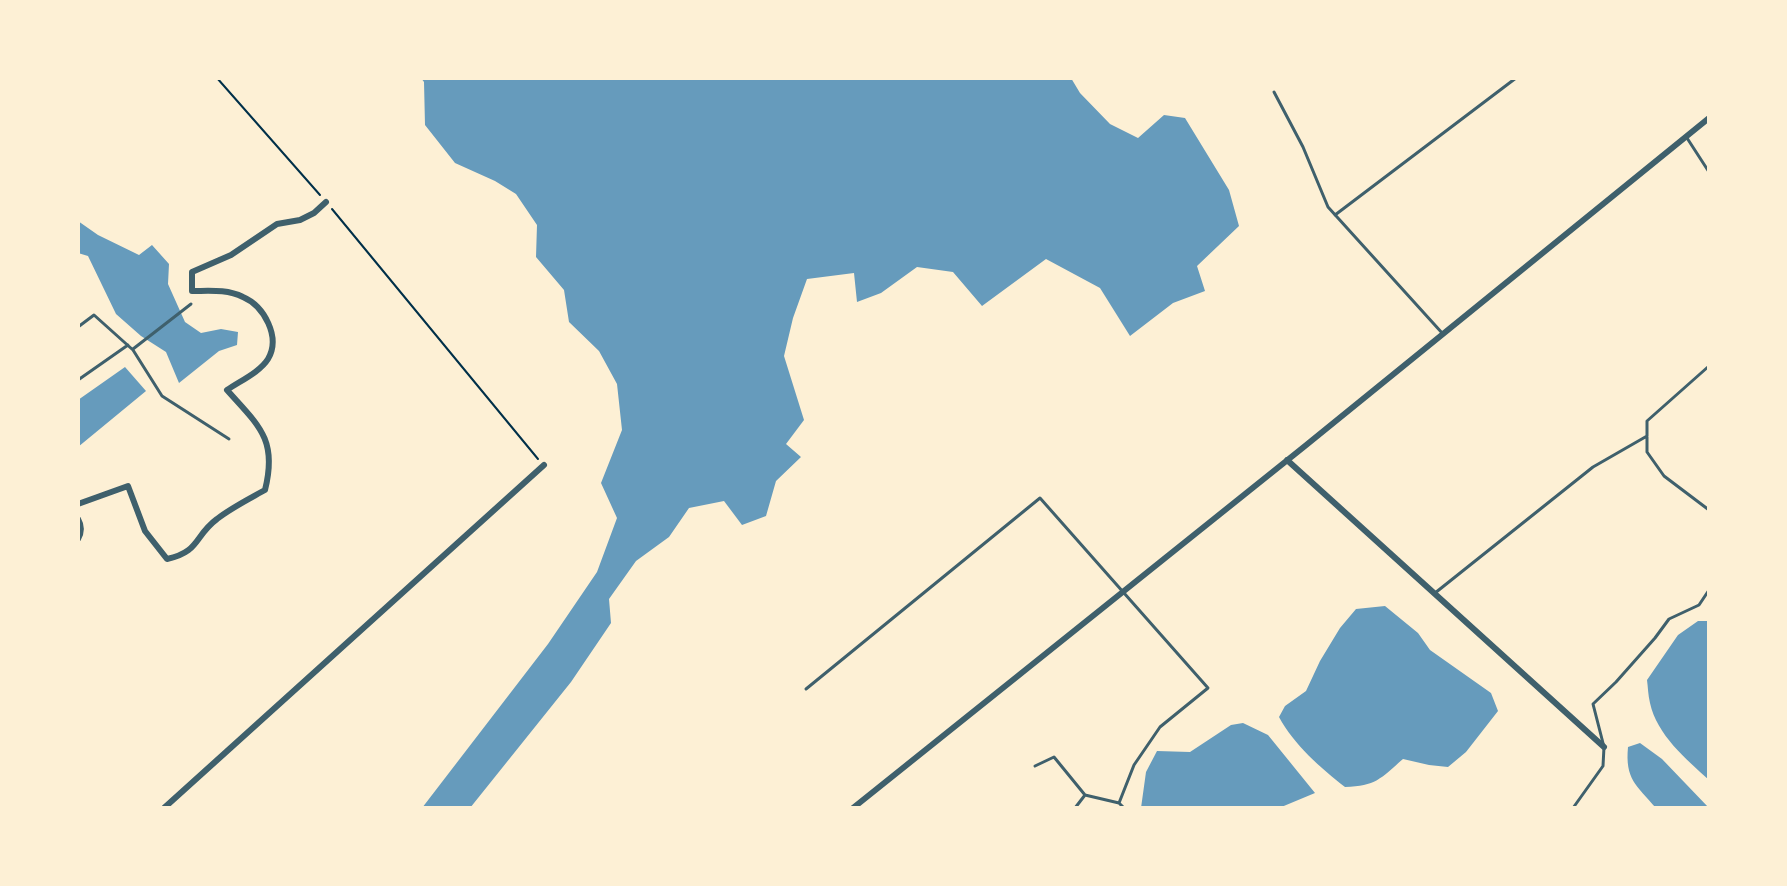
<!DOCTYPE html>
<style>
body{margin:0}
#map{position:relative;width:1787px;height:886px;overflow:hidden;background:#fdf0d5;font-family:Karla,sans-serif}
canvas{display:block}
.frame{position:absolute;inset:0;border:80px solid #fdf0d5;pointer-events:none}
</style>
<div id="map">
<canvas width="1787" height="886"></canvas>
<div class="frame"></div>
</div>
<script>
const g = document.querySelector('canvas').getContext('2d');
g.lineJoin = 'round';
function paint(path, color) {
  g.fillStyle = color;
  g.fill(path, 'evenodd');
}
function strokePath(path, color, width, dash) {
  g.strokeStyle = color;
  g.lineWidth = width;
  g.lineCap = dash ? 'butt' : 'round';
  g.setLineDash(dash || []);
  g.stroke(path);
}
paint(new Path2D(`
 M421 78H1071L1080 93 1110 124 1138 138 1164 115 1185 118 1229 190 1239 226 1197 266 1205 291 1173 303 1130 336 1100 288 1046 259 982 306 953 272 917 267 881 293 857 302 854 273 807 279 793 318 784 356 804 420 786 444 801 457 776 481 766 516 742 525 724 501 689 508 669 537 636 561 609 599 611 623 571 682 470 808H422L548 644 597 572 617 518 601 483 622 430 617 384 599 351 569 322 564 290 536 257 537 225 516 194 495 181 455 163 425 125 424 82Z
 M78 221 98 235 139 255 152 245 169 264 168 284 185 322 201 333 221 329 238 332 237 345 219 351 179 383 166 352 141 336 116 314 88 256 78 253Z
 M125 367 146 391 78 447V400Z
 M1385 606 1418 633 1430 650 1491 693 1498 711 1466 752 1448 767 1429 765 1403 759C1380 779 1376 786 1345 787 1321 768 1294 745 1279 717L1285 706 1306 691 1320 661 1340 628 1356 609Z
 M1698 621H1709V780C1686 759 1657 735 1650 703 1648 695 1648 687 1647 680L1678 635Z
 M1243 723 1268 735 1315 793 1279 808H1141L1146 772 1157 751 1190 752 1231 725Z
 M1640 743 1662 759 1709 808H1656C1636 785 1625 779 1628 747Z`), '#669bbc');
strokePath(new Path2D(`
 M217 78 320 195
 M332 209 538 459`), '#003049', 2);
strokePath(new Path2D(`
 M1274 92 1303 147 1328 207 1443 334
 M1687 138 1709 172
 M1335 215 1516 78
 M78 327 94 315 133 350 162 396 229 439
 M133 349 191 304
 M1709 366 1647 421V452L1664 476 1709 510
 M78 380 128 345
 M1435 593 1593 467 1647 436
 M806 689 1040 498 1208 688 1160 727 1134 765 1119 803
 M1035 766 1054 757 1085 795 1119 803 1124 808
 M1075 808 1085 795
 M1573 808 1603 766 1604 747 1593 704 1616 682 1655 638 1669 619 1699 605 1709 590`), '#3f606c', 3);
strokePath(new Path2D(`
 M1287 460 1604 747
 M78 504 128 486 145 531 167 559C200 552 194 536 217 519 231 508 249 499 265 490 278 439 258 425 227 390 240 381 260 372 268 359 281 337 264 306 243 297 227 289 209 291 192 291V272L231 255 277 224 300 220 314 213 326 202
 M78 519C82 526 82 532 78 539
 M164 808 544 465
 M853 808 1305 446 1709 118`), '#3f606c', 6);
</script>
